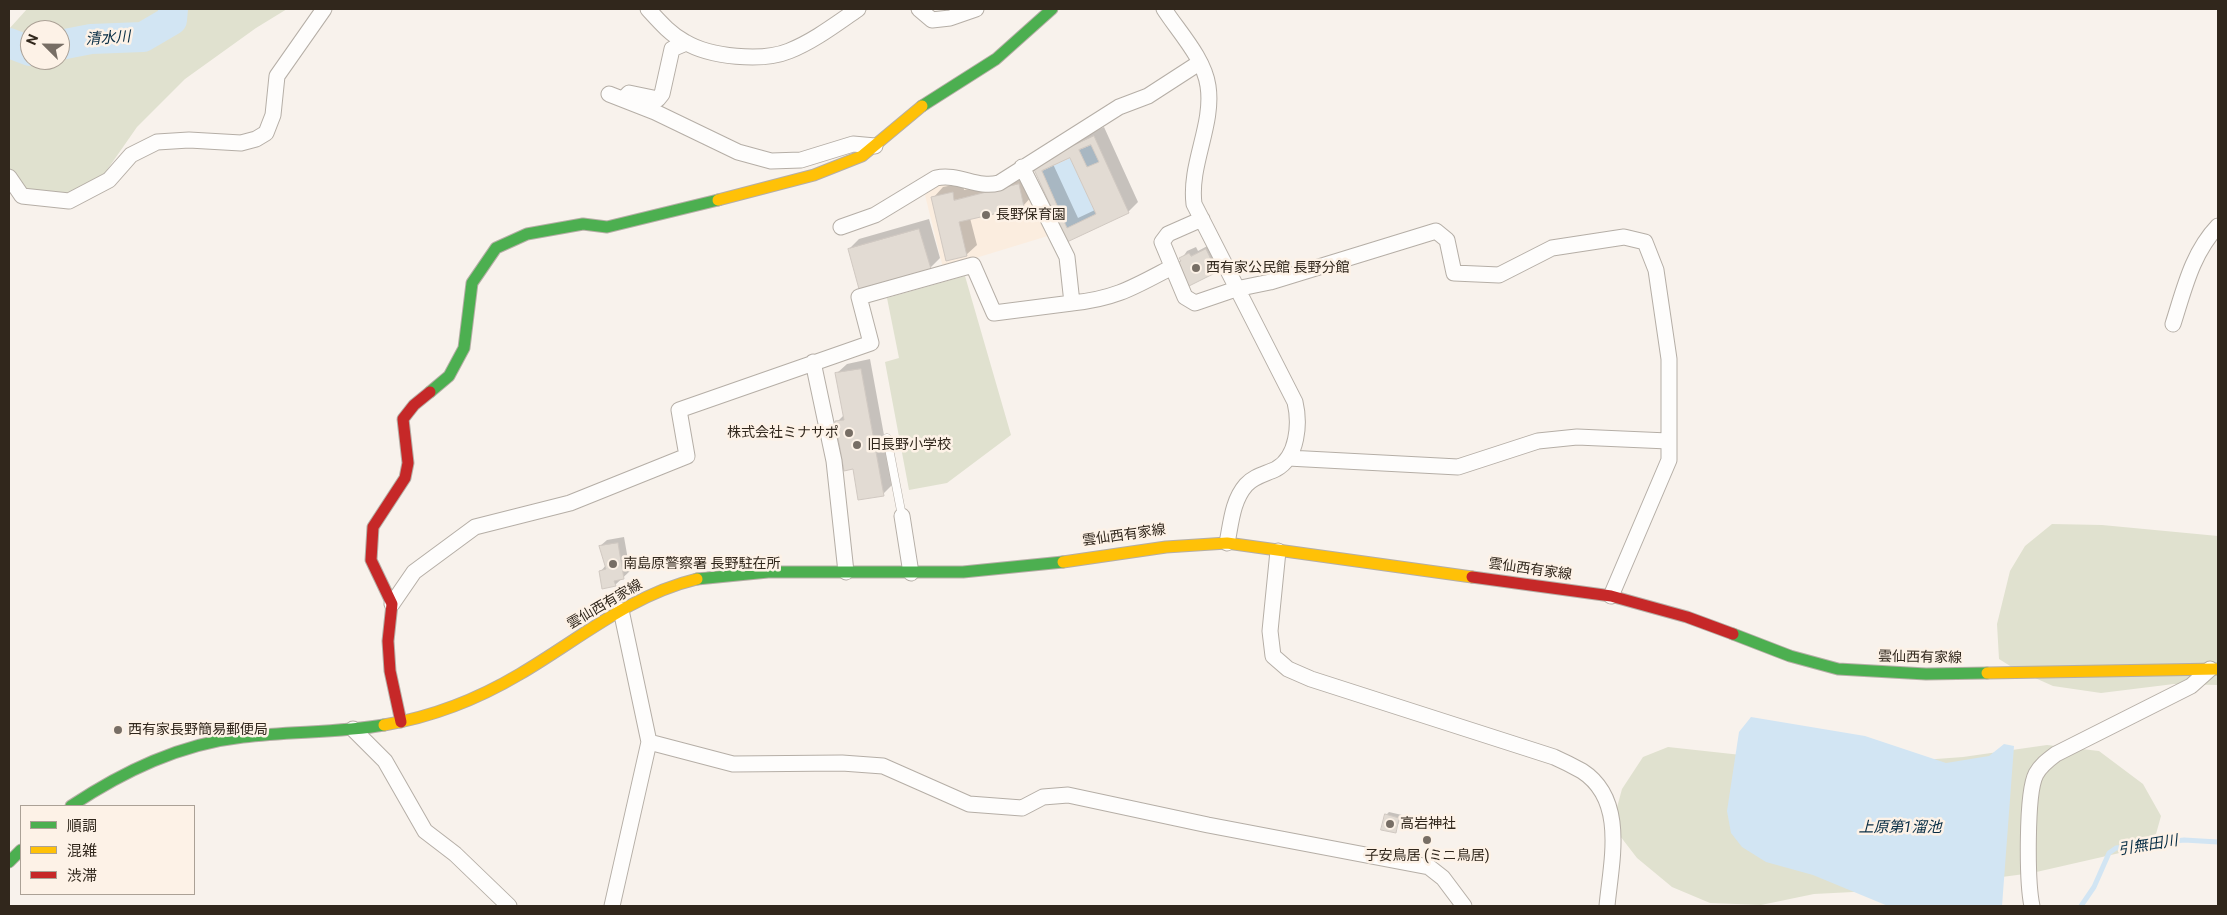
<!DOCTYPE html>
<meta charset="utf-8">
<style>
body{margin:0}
#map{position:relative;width:2227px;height:915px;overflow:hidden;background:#f8f2ec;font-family:Roboto,"Noto Sans JP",sans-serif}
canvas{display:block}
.frame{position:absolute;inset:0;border:10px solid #31271c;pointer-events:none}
.legend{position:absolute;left:20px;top:805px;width:175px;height:90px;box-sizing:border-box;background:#fdf2e7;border:1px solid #aba196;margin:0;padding:6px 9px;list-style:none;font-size:15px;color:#31271c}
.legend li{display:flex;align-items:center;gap:10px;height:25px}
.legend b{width:25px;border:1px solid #aba196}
.north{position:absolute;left:20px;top:20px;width:50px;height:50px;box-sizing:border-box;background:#fdf2e7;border:1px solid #aba196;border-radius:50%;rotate:293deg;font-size:14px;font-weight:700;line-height:20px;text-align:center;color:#31271c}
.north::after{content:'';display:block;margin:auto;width:18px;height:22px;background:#776e65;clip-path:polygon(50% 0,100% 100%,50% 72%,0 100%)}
</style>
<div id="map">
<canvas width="2227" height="915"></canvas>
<div class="frame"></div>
<ul class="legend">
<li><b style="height:6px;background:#4caf50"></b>順調</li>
<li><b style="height:6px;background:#ffc107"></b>混雑</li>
<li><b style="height:6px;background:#c62828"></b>渋滞</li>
</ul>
<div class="north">N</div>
</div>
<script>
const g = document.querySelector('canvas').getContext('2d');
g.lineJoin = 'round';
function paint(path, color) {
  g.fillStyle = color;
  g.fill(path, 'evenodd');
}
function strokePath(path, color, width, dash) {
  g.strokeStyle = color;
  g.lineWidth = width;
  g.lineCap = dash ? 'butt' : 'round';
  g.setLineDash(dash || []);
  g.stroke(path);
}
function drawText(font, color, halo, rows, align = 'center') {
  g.font = font + ' Roboto,"Noto Sans JP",sans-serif';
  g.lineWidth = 5;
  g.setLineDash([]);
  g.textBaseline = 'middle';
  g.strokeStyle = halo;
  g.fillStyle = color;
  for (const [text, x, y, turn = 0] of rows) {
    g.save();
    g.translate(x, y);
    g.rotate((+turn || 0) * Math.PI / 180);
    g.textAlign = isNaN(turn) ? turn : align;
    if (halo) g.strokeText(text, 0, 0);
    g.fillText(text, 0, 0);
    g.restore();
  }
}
paint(new Path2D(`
 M1024 180 1051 235 943 268 925 195 938 184 955 183 983 190Z`), '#fbeddf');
paint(new Path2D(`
 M27 9H287L256 28 185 79 137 127 100 180 66 195 9 187V29ZM30 30H60V60H30Z
 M965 276 1011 435 947 483 909 490 885 362 899 358 887 298Z
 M2052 524 2102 525 2218 536V685L2174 684 2101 693 2053 686 2015 669 1999 659 1997 624 2010 571 2025 546Z
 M2047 745 2099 751 2143 784 2161 816 2156 834 2124 852 2032 873 1912 889 1814 894 1761 905 1710 903 1672 887 1637 858 1617 832 1616 811 1622 789 1643 757 1668 747 1842 766 1963 757Z`), '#e0e1cf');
paint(new Path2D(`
 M1091 145 1099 162 1087 167 1079 150Z
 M1070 158 1096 214 1067 228 1042 171Z
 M1751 717 1865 736 1946 763 1989 756 2004 744 2014 746 2002 906H1888L1813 875 1766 862 1742 847 1731 833 1727 811 1739 732Z`), '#d2e5f3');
paint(new Path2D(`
 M1104 127 1138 202 1128 212 1067 240 1033 165 1043 155ZM1070 156 1095 210 1078 218 1053 164Z
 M1028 175 1033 195 1023 206 970 218 977 245 966 255 933 198 943 187 963 183 964 190Z
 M929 219 940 258 930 268 849 249 859 239Z
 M1213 243 1223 265 1216 271 1178 264 1187 251 1196 247 1198 251Z
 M870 359 893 484 883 494 854 468 837 422 844 415 836 374 847 364Z
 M624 537 630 571 615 585 601 571 606 565 600 546 607 540Z
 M1389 812 1402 815 1395 832 1386 815Z`), '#0003');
strokePath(new Path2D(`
 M2081 906 2094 887 2109 853 2116 848 2184 840 2218 842`), '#d2e5f3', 5);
strokePath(new Path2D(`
 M9 43 30 51
 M60 45 91 39 143 37 172 20 173 9`), '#d2e5f3', 30);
const building = new Path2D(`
 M1094 136 1129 213 1067 242 1032 165ZM1091 145 1099 162 1087 167 1079 150ZM1070 158 1096 214 1067 228 1042 171Z
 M1019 184 1024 207 959 222 967 256 946 261 931 197 953 192 954 200Z
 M919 229 931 269 859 289 848 249Z
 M1206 249 1217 272 1187 287 1176 263 1181 261 1179 258 1189 253 1191 256Z
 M861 369 884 496 858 500 853 469 844 471 835 421 844 420 835 373Z
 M618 543 624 579 614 581 616 586 602 589 599 571 606 569 599 546Z
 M1385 814 1399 818 1396 833 1381 830Z`);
paint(building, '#e2dbd3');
strokePath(building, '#d0c8c1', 1);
const lane = new Path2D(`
 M887 438 902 516`);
const street = new Path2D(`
 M648 9C659 21 670 34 685 42 710 57 762 62 789 51 814 41 836 24 858 9
 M919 9 932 20 950 18 976 9
 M1164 9C1178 31 1204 58 1208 86 1214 125 1189 164 1194 204L1295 402C1300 423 1298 457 1276 469 1266 474 1254 476 1246 485 1232 501 1231 524 1227 543
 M609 94 655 112 738 152 771 161 801 160 853 144 875 146
 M624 98 629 93 658 99 662 94 672 49 686 43
 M9 177 22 196 69 201 109 180 131 155 157 142 189 140 241 143 256 139 266 133 273 115 277 76 324 9
 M1202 219 1168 234 1162 242 1185 297 1195 303 1236 289 1270 282 1436 231 1447 240 1454 273 1499 275 1552 248 1624 237 1645 242 1656 270 1669 359V460L1611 596
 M841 227 875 215 936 178C959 173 977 189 999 183L1119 107 1148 96 1199 63
 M1072 303C1115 299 1134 287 1172 267
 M2173 324C2184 290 2192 253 2218 226
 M813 362 834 461 846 572
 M1288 458 1458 467 1538 441 1577 437 1668 441
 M902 516 911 573
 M1278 551 1270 631 1273 656 1288 669 1311 679 1554 757C1563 761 1573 766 1582 771 1627 800 1611 862 1607 906
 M392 604 414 572 475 527 570 503 687 456 679 410 871 343 859 297 973 265 994 313 1072 303 1067 257 1022 167
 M353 729 385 761 425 831 455 854 509 906
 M649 742 733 764 842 763 883 766 969 804 1022 808 1043 797 1068 795 1208 825 1429 867 1443 878 1464 906
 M612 906 649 742 621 610
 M2032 906C2027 883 2026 793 2036 774 2041 765 2048 760 2056 754L2191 686 2210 669`);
const fast = new Path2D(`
 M922 106 996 59 1052 9
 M430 392 449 376 464 348 472 283 496 248 527 234 583 224 607 227 718 200
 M697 579 768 572H963L1063 562
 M1733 634 1790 656 1838 669 1926 674 1987 673
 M71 806C124 771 180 744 243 737 290 731 338 733 384 725
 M9 862 21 850`);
const slow = new Path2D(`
 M718 200 814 175 862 156 922 106
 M1063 562 1166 547 1227 543 1472 577
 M1987 673 2218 669
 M384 725C432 717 478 699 520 674 578 640 630 595 697 579`);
const jam = new Path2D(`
 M1472 577 1611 596 1687 617 1733 634
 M401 722 390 671 388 641 392 604 371 560 373 527 405 478 408 463 403 419 414 405 430 392`);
strokePath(lane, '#b5aea6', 9);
strokePath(street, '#b5aea6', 17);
strokePath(fast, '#b5aea6', 13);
strokePath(slow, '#b5aea6', 13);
strokePath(jam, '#b5aea6', 13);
strokePath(lane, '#fefdfc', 8);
strokePath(street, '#fefdfc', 15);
strokePath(fast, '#4caf50', 11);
strokePath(slow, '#ffc107', 11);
strokePath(jam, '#c62828', 11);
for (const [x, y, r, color] of [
 [986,215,5,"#776e65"],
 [1196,268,5,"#776e65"],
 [849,433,5,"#776e65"],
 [857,445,5,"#776e65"],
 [613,564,5,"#776e65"],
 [118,730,5,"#776e65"],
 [1390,824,5,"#776e65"],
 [1427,840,5,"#776e65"]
]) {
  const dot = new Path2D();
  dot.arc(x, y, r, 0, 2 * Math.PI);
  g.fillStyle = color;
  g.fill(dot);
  strokePath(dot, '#fdf2e7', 2);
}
drawText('14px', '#31271c', '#fdf2e7', [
 ["長野保育園",996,215],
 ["西有家公民館 長野分館",1206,268],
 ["株式会社ミナサポ",839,433,"right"],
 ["旧長野小学校",867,445],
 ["南島原警察署 長野駐在所",623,564],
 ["西有家長野簡易郵便局",128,730],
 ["高岩神社",1400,824],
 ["子安鳥居 (ミニ鳥居)",1427,856,"center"]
], 'left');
drawText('14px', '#31271c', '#fdf2e7', [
 ["雲仙西有家線",1124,536,-8],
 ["雲仙西有家線",1530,570,8],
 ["雲仙西有家線",605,605,-30],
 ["雲仙西有家線",1920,658,1]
]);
drawText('italic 15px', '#062c44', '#fdf2e7', [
 ["清水川",108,39,-4],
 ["上原第1溜池",1900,828],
 ["引無田川",2148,846,-9]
]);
</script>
